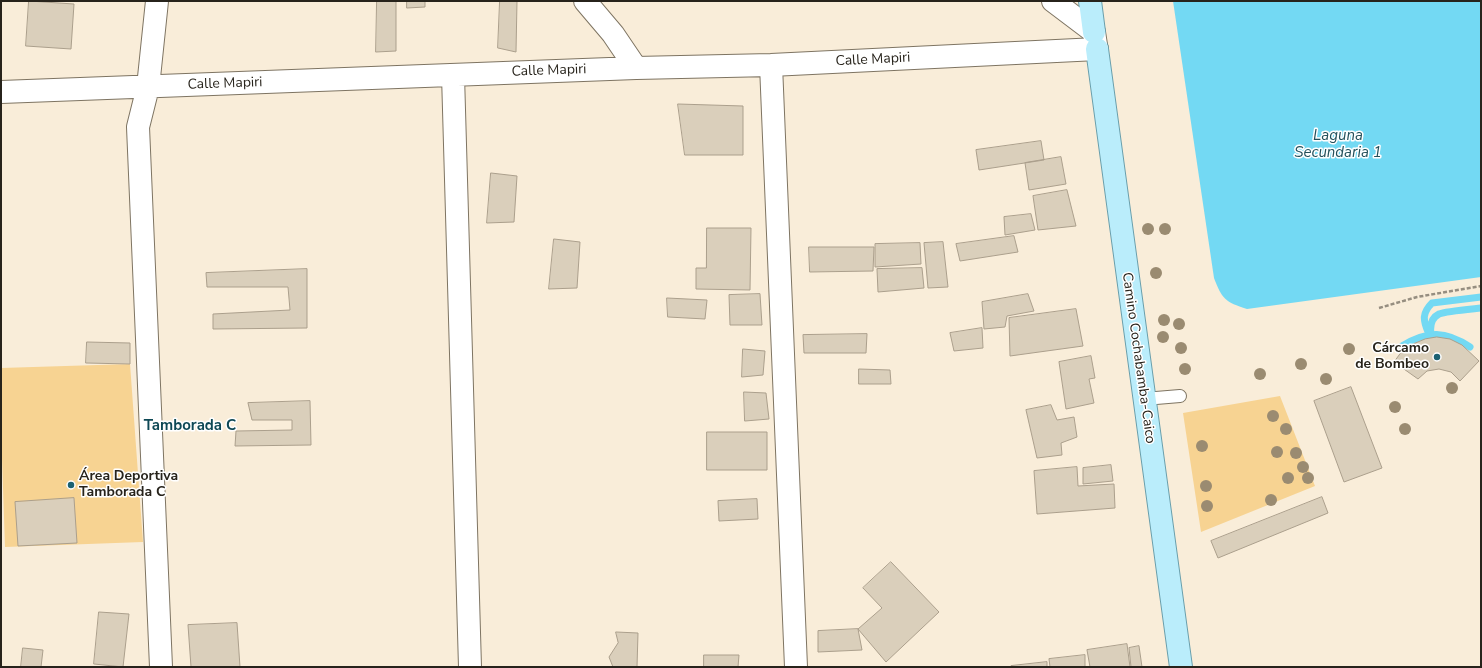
<!DOCTYPE html>
<meta charset="utf-8">
<style>
body{margin:0}
#map{position:relative;width:1482px;height:668px;overflow:hidden;background:#f9edd9;font-family:"Nunito Sans",sans-serif}
canvas{display:block}
.frame{position:absolute;inset:0;border:2px solid #27231b;pointer-events:none}
</style>
<div id="map">
<canvas width="1482" height="668"></canvas>
<div class="frame"></div>
</div>
<script>
const g = document.querySelector('canvas').getContext('2d');
g.lineJoin = 'round';
function paint(path, color) {
  g.fillStyle = color;
  g.fill(path, 'evenodd');
}
function strokePath(path, color, width, dash) {
  g.strokeStyle = color;
  g.lineWidth = width;
  g.lineCap = dash ? 'butt' : 'round';
  g.setLineDash(dash || []);
  g.stroke(path);
}
function drawText(font, color, halo, rows, align = 'center') {
  g.font = font + ' "Nunito Sans",sans-serif';
  g.lineWidth = 3;
  g.setLineDash([]);
  g.textBaseline = 'middle';
  g.strokeStyle = halo;
  g.fillStyle = color;
  for (const [text, x, y, turn = 0] of rows) {
    g.save();
    g.translate(x, y);
    g.rotate((+turn || 0) * Math.PI / 180);
    g.textAlign = isNaN(turn) ? turn : align;
    if (halo) g.strokeText(text, 0, 0);
    g.fillText(text, 0, 0);
    g.restore();
  }
}
paint(new Path2D(`
 M130 364 143 542 5 547 1 429V368Z
 M1280 396 1315 486 1201 532 1183 413Z`), '#f7d392');
paint(new Path2D(`
 M1173 1H1481V277L1247 309C1225 302 1222 299 1214 278Z`), '#73d9f3');
strokePath(new Path2D(`
 M1428 332C1423 320 1422 313 1432 303L1481 297
 M1431 334C1430 327 1431 318 1439 314 1446 311 1472 309 1481 308
 M1402 346C1428 330 1446 331 1470 347`), '#73d9f3', 7);
const building = new Path2D(`
 M29 1 74 4 71 49 26 46Z
 M377 1H396V51L376 52Z
 M407 1H425V7L407 8Z
 M500 1H517L516 52 498 48Z
 M678 104 743 106V155H685Z
 M1041 141 1044 160 979 170 976 150Z
 M1061 157 1066 184 1029 190 1025 163Z
 M491 173 517 176 514 222 487 223Z
 M1067 190 1076 226 1038 230 1033 196Z
 M1031 214 1035 230 1005 235 1004 217Z
 M707 228H751L750 290 696 289V268H706Z
 M1014 236 1018 252 960 261 956 244Z
 M554 239 580 242 577 288 549 289Z
 M943 242 948 287 928 288 924 243Z
 M920 243 921 264 875 267V244Z
 M809 247H874L873 271 810 272Z
 M922 268 924 288 878 292 877 269Z
 M307 269V328L213 329V314L290 310 288 287H207L206 273Z
 M760 294 762 325H730L729 295Z
 M1028 294 1034 311 1007 316 1005 327 984 329 982 302Z
 M667 298 707 300 705 319 668 317Z
 M1076 309 1083 346 1010 356 1009 318Z
 M982 328 983 348 954 351 950 333Z
 M867 334 866 353H804L803 335Z
 M1437 337 1450 339 1462 345 1479 361 1460 381 1451 372 1439 369 1427 371 1418 379 1394 362 1402 351 1413 344 1425 339Z
 M87 342 130 343V364L86 363Z
 M743 349 765 351 763 375 742 377Z
 M1091 356 1095 378 1089 379 1094 403 1066 409 1059 362Z
 M859 369 890 370 891 384H859Z
 M1351 387 1382 468 1344 482 1314 401Z
 M744 392 766 393 769 419 745 421Z
 M310 401 311 445 235 446 236 431 292 430V420H252L248 403Z
 M1051 405 1057 420 1074 417 1077 437 1061 443 1062 455 1037 458 1026 410Z
 M707 432H767V470H707Z
 M1111 465 1113 481 1083 484V468Z
 M1077 467 1078 486 1114 484 1115 508 1037 514 1034 471Z
 M1322 497 1328 513 1218 558 1211 541Z
 M74 498 77 543 18 546 15 502Z
 M757 499 758 519 719 521 718 501Z
 M891 562 939 612 886 662 858 629 882 608 863 588Z
 M99 612 129 614 123 667 94 664Z
 M237 623 240 667H191L188 625Z
 M858 629 862 650 818 652V631Z
 M616 632 638 633 637 667H613L609 657 618 643Z
 M1127 644 1130 667H1090L1087 650Z
 M1139 646 1142 667H1131L1129 648Z
 M23 648 43 650 41 667H21Z
 M704 655H739L738 667H704Z
 M1085 655V667H1050L1049 659Z
 M1047 662V667H1011V666Z`);
paint(building, '#dacfbb');
strokePath(building, '#ab9f8c', 1);
const service = new Path2D(`
 M1144 399 1180 396`);
const minor = new Path2D(`
 M157 1 148 87 138 127 161 667
 M585 1 613 34 636 68
 M771 65 796 667
 M453 75 470 667
 M1 92 636 68 771 65 1097 49`);
const secondary = new Path2D(`
 M1053 1 1094 32 1096 45`);
const primary = new Path2D(`
 M1090 1 1094 32
 M1097 49 1181 667`);
strokePath(service, '#7e7462', 14);
strokePath(minor, '#7e7462', 24);
strokePath(secondary, '#7e7462', 24);
strokePath(primary, '#699eab', 24);
strokePath(new Path2D(`
 M1379 308 1417 297 1481 286`), '#968e80', 2.5, [4, 2]);
strokePath(service, '#fff', 12);
strokePath(minor, '#fff', 22);
strokePath(secondary, '#fff', 22);
strokePath(primary, '#baedfb', 22);
g.fillStyle = '#9a8b71';
for (const [x, y] of [
 [1148,229],
 [1165,229],
 [1156,273],
 [1164,320],
 [1179,324],
 [1163,337],
 [1181,348],
 [1349,349],
 [1301,364],
 [1185,369],
 [1260,374],
 [1326,379],
 [1452,388],
 [1395,407],
 [1273,416],
 [1286,429],
 [1405,429],
 [1202,446],
 [1277,452],
 [1296,453],
 [1303,467],
 [1288,478],
 [1308,478],
 [1206,486],
 [1271,500],
 [1207,506]
]) {
  g.beginPath();
  g.arc(x, y, 6, 0, 2 * Math.PI);
  g.fill();
}
for (const [x, y, r, color] of [
 [1437,357,4,"#1b6172"],
 [71,485,4,"#1b6172"]
]) {
  const dot = new Path2D();
  dot.arc(x, y, r, 0, 2 * Math.PI);
  g.fillStyle = color;
  g.fill(dot);
  strokePath(dot, '#fff', 1.5);
}
drawText('14px', '#27231b', '#fff', [
 ["Calle Mapiri",873,60,-3],
 ["Calle Mapiri",549,71,-2],
 ["Calle Mapiri",225,84,-2],
 ["Camino Cochabamba-Caico",1138,358,82]
]);
drawText('bold 14px', '#27231b', '#fff', [
 ["Cárcamo",1429,349],
 ["de Bombeo",1429,365],
 ["Área Deportiva",79,477,"left"],
 ["Tamborada C",79,493,"left"]
], 'right');
drawText('italic 15px', '#23505b', '#fff', [
 ["Laguna",1338,136],
 ["Secundaria 1",1338,153]
]);
drawText('bold 15px', '#0e4855', '#fff', [
 ["Tamborada C",190,426]
]);
</script>
